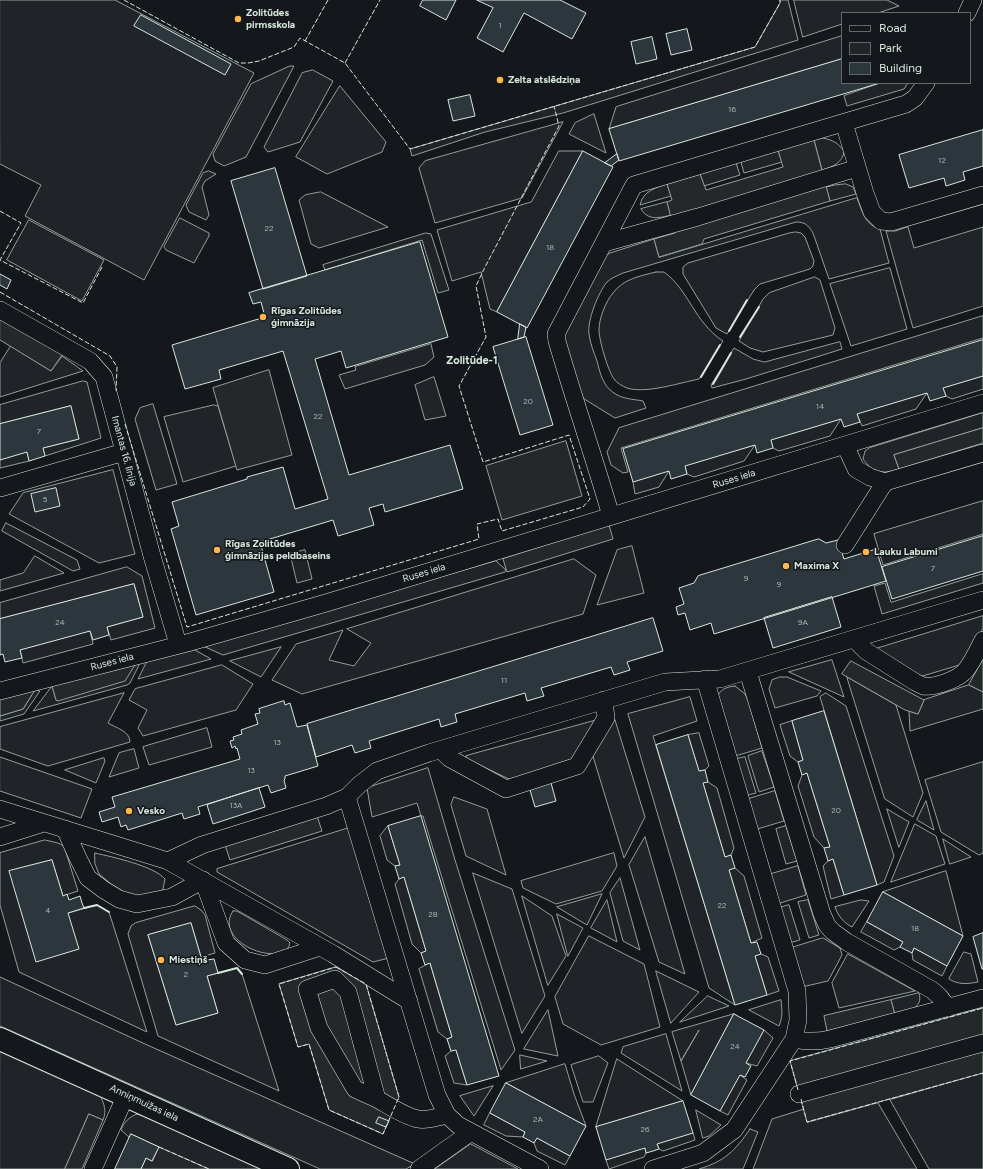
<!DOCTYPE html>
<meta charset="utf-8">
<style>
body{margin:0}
#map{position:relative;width:983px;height:1169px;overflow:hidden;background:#14181c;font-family:Figtree,sans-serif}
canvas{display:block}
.legend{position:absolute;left:841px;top:12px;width:130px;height:72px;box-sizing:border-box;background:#14181c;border:1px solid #626a69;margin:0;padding:5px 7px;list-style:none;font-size:12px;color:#d8e6dc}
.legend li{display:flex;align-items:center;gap:8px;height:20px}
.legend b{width:20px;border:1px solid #626a69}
</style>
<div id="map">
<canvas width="983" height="1169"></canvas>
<ul class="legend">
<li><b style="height:5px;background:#14181c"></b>Road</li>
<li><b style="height:11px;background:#202428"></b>Park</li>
<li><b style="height:11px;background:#2c363c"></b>Building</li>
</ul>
</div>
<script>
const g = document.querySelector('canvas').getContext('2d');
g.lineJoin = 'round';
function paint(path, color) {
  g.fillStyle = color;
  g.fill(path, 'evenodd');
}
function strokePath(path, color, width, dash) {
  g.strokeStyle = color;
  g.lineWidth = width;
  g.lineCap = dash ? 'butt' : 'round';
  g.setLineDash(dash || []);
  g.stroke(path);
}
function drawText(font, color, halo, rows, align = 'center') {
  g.font = font + ' Figtree,sans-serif';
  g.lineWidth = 3;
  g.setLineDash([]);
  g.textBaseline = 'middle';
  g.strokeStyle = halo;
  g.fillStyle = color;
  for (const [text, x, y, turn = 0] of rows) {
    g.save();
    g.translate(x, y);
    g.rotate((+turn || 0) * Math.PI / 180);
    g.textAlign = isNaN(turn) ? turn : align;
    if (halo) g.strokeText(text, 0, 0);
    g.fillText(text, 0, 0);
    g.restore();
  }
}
const green = new Path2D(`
 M0 0H115L254 73 144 280 25 216 41 185 0 164Z
 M780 0H788L798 40 563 113 485 132 412 156 410 149 755 47 780 3Z
 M794 0H887L899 6 878 13H842V24L803 37Z
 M842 36V59L609 129 616 107Z
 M290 66H294L246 157 224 166 215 161 213 154 251 84Z
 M313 70 333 81 300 142 268 152 264 147 302 73Z
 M880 83H908L904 89 847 106 844 96Z
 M340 86 386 142 382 152 327 174 296 157Z
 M594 114 606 153 569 134 575 123Z
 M563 122 522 198 435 223 419 168 425 161Z
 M823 138C833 140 838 143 844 151 843 163 832 167 822 170L814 140Z
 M778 150 782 162 744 173 741 162Z
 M559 151H583L497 312 490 309 481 272 452 281 437 230 531 202Z
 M736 163 740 175 704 186 700 174Z
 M209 171 216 174 205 181 202 187 209 215 206 220 189 212 186 205 203 173Z
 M667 184 671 196 640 205C643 191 655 188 667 184Z
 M846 184 853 187 856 194 830 201 826 187 835 185Z
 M321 192 388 227 319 248 311 244 299 200 305 195Z
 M857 198C862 211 865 225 880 229L889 263 829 279 813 233C808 225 805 222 796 222L623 273C617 276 611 278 607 282 598 293 587 321 589 334 590 343 594 353 597 361 600 373 603 386 614 393 622 399 633 399 643 401L646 408 615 418 581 397 564 338 565 332 605 256 610 253 654 239 659 257Z
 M667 202 671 215C659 218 648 221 641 209Z
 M180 218 209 233V236L194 263 166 250 164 247Z
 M29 220 104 260 82 301 7 260Z
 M908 227 914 248 983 227V306L913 328 886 231H895Z
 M796 232 801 233 805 237 814 261 813 266 810 269 760 284 754 290 727 334 716 328 683 274V267L688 263 789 233Z
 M426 233 431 234 449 290 438 293 422 240 325 270 323 265Z
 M890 268 907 329 851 346 830 284Z
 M656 272H664C689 290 694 322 723 341L699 379C679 383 646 394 627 388 622 386 617 383 614 379 608 371 599 340 599 330 599 318 606 301 613 293 623 279 640 276 656 272Z
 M815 277 820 280 835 328 833 335 763 352 750 348 739 341 763 299 769 293Z
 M983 316V338L621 448 628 472 623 473 611 465 607 452 619 428Z
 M840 342 842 349 746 379 712 388 711 385 734 348 753 359 764 362Z
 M431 344 434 357 425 365 345 389 339 375 356 370 355 367Z
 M11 346 51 371 62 356 83 371 0 397V363Z
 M983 376V389L952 399 946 396 943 388Z
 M434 377 446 416 425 420 415 385Z
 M83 381 87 382 101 438 45 456 43 448 79 439 70 406 0 424V405Z
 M927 393 916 409 862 426 857 414Z
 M153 404 177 484 156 490 135 419 140 408Z
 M214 405 218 406 236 466 183 482 164 417Z
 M983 413V428L894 455 899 469C882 474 874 474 863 459L865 451 869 448Z
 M841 419 830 436 779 451 773 448 771 440Z
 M755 445 744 461 694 477 687 474 685 466Z
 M27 452 29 461 0 468V460Z
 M113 470 135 554 99 563 9 514 23 493Z
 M669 471 659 487 635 494 633 482Z
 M983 501V534L883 565 874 534Z
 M6 523 77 560 80 569 73 571 2 531Z
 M632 546 644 593 597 605 617 550Z
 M305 550 312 579 297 583 290 554Z
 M35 556 64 573 0 591V580L23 573Z
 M574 559 596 575 583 614 302 694 272 680 296 644 343 630 329 660 354 666 371 643 347 629Z
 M496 561 506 570 505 572 223 655 203 646Z
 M127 567 142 576 155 628 111 640 107 627 143 617 134 584 0 619V603Z
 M983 574V583L882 614 874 586 885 583 891 602Z
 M983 616V628L966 663 916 678 872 650Z
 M90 631 93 644 23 663 20 650Z
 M281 647 261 677 230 661Z
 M195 650 211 659 138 679 147 661Z
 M832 660 844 697 789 672Z
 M137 664 139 665 130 683 127 685 33 711 52 686 56 700Z
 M222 665 253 684 236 710 143 736 138 728 147 710 129 700 135 689Z
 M780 677H787L821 691 817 696 775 708 769 689 772 680Z
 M847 677 896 705 923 793 913 817 885 799Z
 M969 685 983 692V709L910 731 909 711 918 714 924 700Z
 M735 686 745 694 749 702 762 748 732 757 717 698C720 689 726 687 735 686Z
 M35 690 40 691 24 714 0 721V716L23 709Z
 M124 693 108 723C116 728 130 731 130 742L48 766 0 749V727Z
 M826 693 846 706 894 856 884 882 877 885 820 697Z
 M690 697 697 721 653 736 735 1005 709 988 628 714Z
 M597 720 575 759 511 780 467 759 466 756Z
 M615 720 645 817 624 858 592 753Z
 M792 721 803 760 798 762 790 756 780 725Z
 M207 728 212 747 149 765 143 747Z
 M699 733 709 766 705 770 699 771 688 735Z
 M134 749 139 768 109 777 119 753Z
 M762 751 774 787 759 792 748 756Z
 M0 757 92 789 81 818 0 791Z
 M745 757 756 793 744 796 733 760Z
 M104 758 105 761 96 783 65 770Z
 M983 762V853L979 855 941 832 925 780Z
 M428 768 455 860 515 1050 501 1070 423 816H421L417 803 372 817 367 788Z
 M807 773 830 847 824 848 814 837 798 786 802 775Z
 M708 782 717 788 734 848 731 855 725 857 703 783Z
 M775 791 784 821 754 830 745 800Z
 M454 797 487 809 506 875 466 856 451 805Z
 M926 801 934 830 917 820Z
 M887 809 909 822 899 847Z
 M915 824 936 836 945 864 891 882Z
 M388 826 400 865 395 866 387 860 380 836Z
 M786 826 797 861 786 864 776 829Z
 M349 828 389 958 373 962 217 872V869Z
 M645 837 685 974 659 962 629 865Z
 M943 839 971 857 950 864Z
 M45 840 58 843 64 846 78 891 63 896 52 860 10 872 68 913 97 905 109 912 147 1032 19 972 0 905V853Z
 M95 853C113 857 154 866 165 879L163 889 160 892 138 896 124 892 111 884 99 874 95 864Z
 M614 853 617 866 602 891 556 904 523 888 521 881Z
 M833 859 844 895 831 899 823 866 828 861Z
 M798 866 806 895 777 904 768 875Z
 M735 868 744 876 762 938 751 943 729 870Z
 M946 871 963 936 883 892Z
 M473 873 512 889 545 996 522 1033Z
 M404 877 426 951 421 953 412 944 395 884 399 879Z
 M620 878 640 950 623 941 610 893Z
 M602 894 587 925 557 907Z
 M522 896 552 916 566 956 548 985Z
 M607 900 617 942 591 928Z
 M808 900 819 935 809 938 798 902Z
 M861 900 869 901 852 927C844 923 838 916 835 907Z
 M789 905 800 940 789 943 779 908Z
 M195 906 201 910 205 915 215 953 201 957 191 923 148 935 176 1025 218 1013 207 976 237 968 242 974 279 1091 158 1036 128 934 131 926 135 923Z
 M233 911H237L287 940 290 943C289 946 288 949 285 951 263 962 215 937 233 911Z
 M557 914 583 928 568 956Z
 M867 922 903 942 900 947 894 950 861 932Z
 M589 936 644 964 660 1027 601 1045 563 1024 555 997Z
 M823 938 840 948 842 955 828 981 802 987 791 948Z
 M914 948 947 966 942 976 913 960 912 953Z
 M964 952 971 954 978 982C968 984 958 985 949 979Z
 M761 954 768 957 779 991 767 995 755 956Z
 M848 954 915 991 839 1008 832 983Z
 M430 963 452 1037 447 1039 438 1032 419 969Z
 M656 971 699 992 671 1023Z
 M0 977 145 1044 415 1164 406 1169H320L0 1026Z
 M919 993C924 1009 907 1011 895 1015L891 1000Z
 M708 996 729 1006 680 1022Z
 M781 1000C782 1010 783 1017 779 1026L749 1010Z
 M548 1010 558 1056 524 1049Z
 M734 1014 691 1095 681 1061 699 1030 681 1061 672 1032Z
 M764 1030 773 1038 757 1066 746 1063Z
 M666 1034 682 1091 621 1053 623 1047Z
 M0 1050 100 1095C104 1104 107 1111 103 1120L89 1114 65 1169H0Z
 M456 1050 467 1085 454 1083 445 1056 451 1051Z
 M520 1055 547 1061 521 1069Z
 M599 1056 608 1063 593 1102H583L571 1065Z
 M617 1059 683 1101 596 1127Z
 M565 1064 574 1094 586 1126 506 1083Z
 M983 1073V1169H929L890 1100Z
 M740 1075 747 1080 728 1115 720 1111Z
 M493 1086 474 1116 460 1096Z
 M878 1103 917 1169H753L772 1119 804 1109 807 1122Z
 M696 1110 721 1125 709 1136 703 1138Z
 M490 1113 525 1132 523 1137 506 1136 484 1125Z
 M137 1114 143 1116 263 1169H196L157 1151 159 1147 131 1134 130 1138 121 1130C124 1122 129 1117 137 1114Z
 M750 1129 758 1132 743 1169H699C725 1161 735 1151 750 1129Z
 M693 1133 695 1140 663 1151 659 1149 657 1144Z
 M537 1138 570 1156 565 1165 537 1151 534 1143Z
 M471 1144 518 1169H435Z
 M645 1148 646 1153 644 1157 609 1169 606 1160Z`);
paint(green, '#202428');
strokePath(green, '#939e99', 1);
const parking = new Path2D(`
 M814 140 830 201 704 239 702 244 659 257 654 239 675 233 667 202 672 200 667 184 700 174 706 190 783 167 778 150Z
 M0 310 67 348 51 371 0 340Z
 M269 370 292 455 237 470 213 388Z
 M983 428V443L899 469 894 455Z
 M566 441 582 496 502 520 486 466Z
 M609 525 613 539 507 572 503 559Z
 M983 659V692L969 685Z
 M851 661 924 700 918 714 905 710 842 674Z
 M135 665 125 681 58 701 56 700 52 686Z
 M35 690 23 709 0 716V700Z
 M317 816 322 831 230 860 225 845Z
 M336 967 366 984 399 1097 383 1134 329 1110 309 1044 298 1047 279 984Z
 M891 1000 895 1015 827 1031 824 1016Z
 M983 1008V1073L807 1122 790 1061Z
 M89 1114 103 1120 82 1169H65Z
 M159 1147 209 1169H141L146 1158 152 1161Z`);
paint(parking, '#24282b');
strokePath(parking, '#939e99', 1);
const building = new Path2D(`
 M423 0H456L446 20 420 6Z
 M477 0H560L586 13 572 39 524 13 503 52 477 38 493 8Z
 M141 15 231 64 225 75 134 26Z
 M687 29 692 50 671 55 666 34Z
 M652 37 657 59 636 64 631 42Z
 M842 59V83H880L619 161 609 129Z
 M470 95 475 116 453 121 448 100Z
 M983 130V166L963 172 965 180 946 186 944 178 909 188 899 155Z
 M583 151 613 167 527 328 497 312Z
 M617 154 619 160 611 166 605 163Z
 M275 168 307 276 263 289 231 181Z
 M420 242 448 337 346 368 341 351 315 359 349 475 450 445 463 489 385 512 383 504 369 508 374 525 338 536 333 520 260 542 274 592 196 615 171 529 179 526 172 502 247 479V477L283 467 295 509 328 499 283 351 219 370 221 379 185 389 172 345 265 317 261 302 253 304 249 293Z
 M0 274 11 280 7 289 0 285Z
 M520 324 526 327 524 337 518 339Z
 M526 337 553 425 520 435 493 347Z
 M983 340V376L943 388 946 396 930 401 927 393 857 414 860 422 844 427 841 419 771 440 773 448 757 453 755 445 685 466 687 474 671 479 669 471 633 482 623 449Z
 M71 406 79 439 43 448 45 456 29 461 27 452 0 460V424Z
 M56 488 60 506 35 512 31 494Z
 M983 536V571L892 599 882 567Z
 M819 539 826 543 838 540 844 559 876 549 886 581 714 634 711 623 690 630 685 613 678 615 676 607 684 604 679 588 694 583 698 576Z
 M134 584 143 617 107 627 109 635 93 640 90 631 20 650 22 658 5 662 3 654 0 655V619Z
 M832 597 841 627 773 648 764 618Z
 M653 618 663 651 627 662 630 670 614 675 611 667 541 688 544 696 527 701 525 693 455 714 457 722 441 727 439 719 369 741 371 748 355 753 352 745 316 757 307 724Z
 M284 701 285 705 290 703 297 727 307 725 318 766 285 776V779L284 780 286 788 271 793 268 785 198 807 200 814 184 819 182 813 128 830 126 825 121 827 118 817 102 822 99 812 115 807 112 797 240 759 237 748 236 749 235 746 232 748 230 741 234 740 233 737 242 734 241 730 258 724 255 714 260 713 259 709Z
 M824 711 877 885 844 895 833 859 828 861 824 848 830 847 807 773 802 775 798 762 803 760 792 721Z
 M688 735 699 771 705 770 708 782 703 783 725 857 731 855 735 868 729 870 751 943 757 942 761 954 755 956 767 995 735 1005 656 745Z
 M551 783 556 801 535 807 530 790Z
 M259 788 265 807 213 824 207 805Z
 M421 816 499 1076 467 1085 456 1050 451 1051 447 1039 452 1037 430 963 425 965 421 953 426 951 404 877 399 879 395 866 400 865 388 826Z
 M52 860 63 896 67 894 69 900 80 896 82 903 84 908 68 913 79 949 36 962 9 871Z
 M883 892 963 936 947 966 914 948 912 953 900 947 903 942 867 922Z
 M191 923 201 957 206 956 207 960 214 959 218 973 207 976 218 1013 176 1025 148 935Z
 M983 933V969H982L973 937Z
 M734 1014 764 1030 746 1063 751 1066 745 1077 740 1075 720 1111 691 1095Z
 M506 1083 586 1126 570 1156 537 1138 534 1143 523 1137 525 1132 490 1113Z
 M683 1101 693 1133 657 1144 659 1149 653 1151 646 1153 645 1148 606 1160 596 1127Z
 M379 1117 389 1121 386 1127 376 1123Z
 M131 1134 159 1147 152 1161 146 1158 141 1169H115Z`);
paint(building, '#2c363c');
strokePath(building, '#d8e6dc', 1);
const minor = new Path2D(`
 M967 13 973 0
 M844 123 865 193 872 212 881 221 891 222 983 195
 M604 243 698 217 857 168
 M0 310 90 361 104 377 152 556 178 644
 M845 445 856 469 870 477 885 482 983 453
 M0 488 124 452
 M611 516C594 457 574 400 557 341L556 334 634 185 906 104 915 98 926 83
 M845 545 885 482
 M854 639 866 651 915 682C917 683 921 685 923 686 935 688 959 679 966 670 973 661 978 650 983 640
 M748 672 822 914 827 925 832 931 847 942 932 990 939 996 948 1008
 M0 691 187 643 326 603 983 403
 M441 750 449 758 506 789 577 766 606 718 604 700
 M347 797 437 1095 447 1115 458 1125 540 1169
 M0 809 168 861 333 954 409 1001
 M65 829 78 858 88 878 104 890 119 899 137 904 172 897 203 880 226 943 245 960 265 965 320 947
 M0 837 44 823
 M168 861 202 845 326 806 347 797 359 785 377 771 429 753 665 682 720 679 983 600
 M794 1039C807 1042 817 1042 830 1039L983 998
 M799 1094 983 1043
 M377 1099 355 1089 319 1028 307 989 335 979 348 992 377 1099C388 1105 406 1117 418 1119 427 1121 437 1117 447 1115
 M93 1169 126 1095
 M419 1169 471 1132
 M653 1169 703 1153 734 1130 794 1039 798 1020 797 991 705 679`);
const tertiary = new Path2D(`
 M0 1039 288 1169`);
strokePath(minor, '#d8e6dc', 18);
strokePath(tertiary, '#d8e6dc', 24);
strokePath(minor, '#14181c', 17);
strokePath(tertiary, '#14181c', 22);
strokePath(new Path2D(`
 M124 0 239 63H248L259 61 294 47 300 38 345 63 410 149 755 47 780 3V0
 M305 41 328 0
 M345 63 380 0
 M0 211 21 223 0 260 83 303 102 267
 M0 292 110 356 117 367 116 391
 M125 424 187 627 479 539 477 524 498 519 502 531 583 507 590 499 569 435 483 462 459 386 486 337 476 286 484 269 559 126 554 106
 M336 967 366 984 399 1097 383 1134 329 1110 309 1044 298 1047 279 984Z
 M798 1090 790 1061 983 1008
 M801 1099 807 1122 983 1073
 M159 1147 209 1169`), '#d8e6dc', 1, [5, 2]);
strokePath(new Path2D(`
 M729 331 747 300
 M740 337 759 307
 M701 377 720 345
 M713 384 731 353
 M84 908 97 905 109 912
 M218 973 237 968 242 974`), '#d8e6dc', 2);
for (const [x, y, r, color] of [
 [238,19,4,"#ffb74d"],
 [500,80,4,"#ffb74d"],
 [263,317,4,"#ffb74d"],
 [217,550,4,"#ffb74d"],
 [866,552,4,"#ffb74d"],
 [786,566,4,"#ffb74d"],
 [129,811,4,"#ffb74d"],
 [161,960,4,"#ffb74d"]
]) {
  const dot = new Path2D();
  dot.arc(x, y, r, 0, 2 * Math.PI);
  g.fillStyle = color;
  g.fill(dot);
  strokePath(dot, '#14181c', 1.5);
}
drawText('8px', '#adbab4', null, [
 ["1",500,26],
 ["16",732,110],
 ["12",942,161],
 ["22",269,229],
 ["18",550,248],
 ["20",528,402],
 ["14",820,407],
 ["22",318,417],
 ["7",39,432],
 ["5",45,500],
 ["7",933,569],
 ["9",746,579],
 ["9",779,585],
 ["24",60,623],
 ["9A",803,623],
 ["11",504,681],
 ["13",277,743],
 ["13",251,771],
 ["13A",236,806],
 ["20",836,811],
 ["22",722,906],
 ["4",48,911],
 ["2B",433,915],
 ["18",915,929],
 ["2",186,975],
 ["24",735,1047],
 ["2A",538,1120],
 ["26",645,1130]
]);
drawText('bold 10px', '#d8e6dc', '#14181c', [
 ["Zolitūdes",246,13],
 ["pirmsskola",246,25],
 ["Zelta atslēdziņa",508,80],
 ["Rīgas Zolitūdes",271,311],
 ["ģimnāzija",271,323],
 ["Rīgas Zolitūdes",225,544],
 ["ģimnāzijas peldbaseins",225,556],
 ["Lauku Labumi",874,552],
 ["Maxima X",794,566],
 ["Vesko",137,811],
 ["Miestiņš",169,960]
], 'left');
drawText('10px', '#d8e6dc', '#14181c', [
 ["Imantas 16. līnija",124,451,75],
 ["Ruses iela",734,479,-17],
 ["Ruses iela",424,573,-17],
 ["Ruses iela",112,662,-15],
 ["Anniņmuižas iela",144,1103,25]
]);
drawText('bold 11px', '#d8e6dc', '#14181c', [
 ["Zolitūde-1",472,361]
]);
</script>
